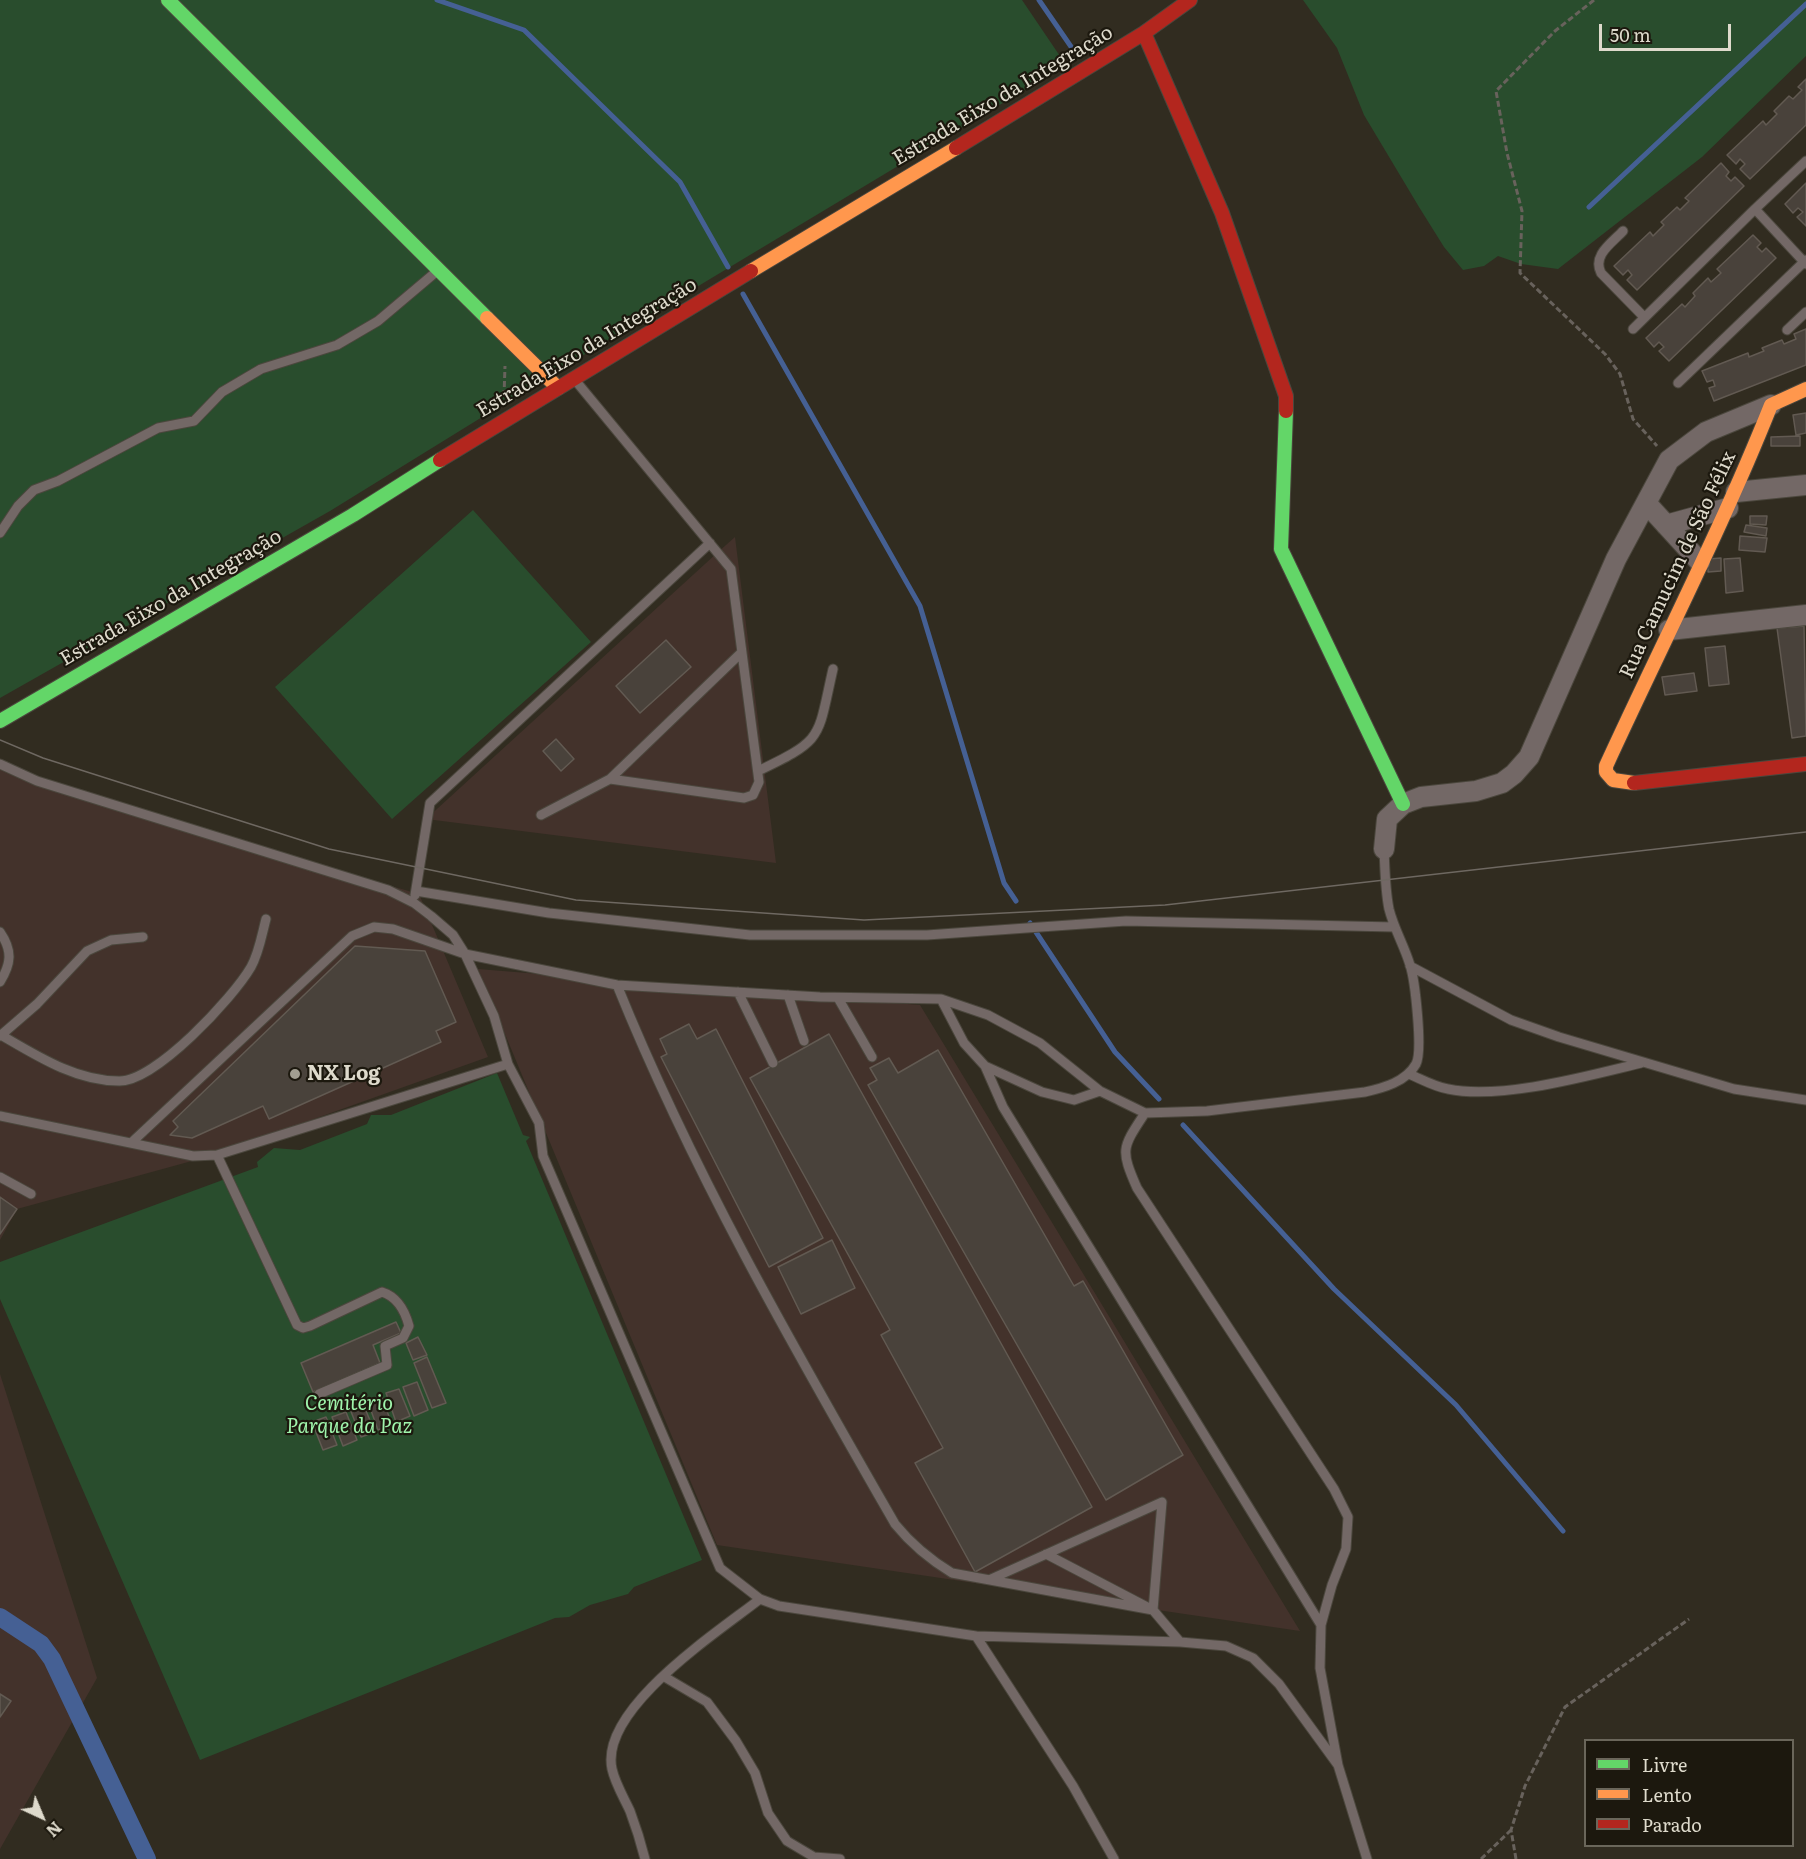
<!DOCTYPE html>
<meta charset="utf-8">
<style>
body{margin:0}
#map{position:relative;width:1806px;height:1859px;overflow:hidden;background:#312c20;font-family:Literata,serif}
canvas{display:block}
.legend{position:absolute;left:1584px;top:1739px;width:210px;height:108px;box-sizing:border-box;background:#1c180e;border:2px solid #6a665a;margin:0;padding:8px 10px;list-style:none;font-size:18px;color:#dedacc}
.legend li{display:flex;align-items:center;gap:12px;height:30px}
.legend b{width:30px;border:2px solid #6a665a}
.north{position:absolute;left:12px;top:1787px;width:60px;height:60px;-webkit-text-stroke:4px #1c180e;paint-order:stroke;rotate:136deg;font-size:16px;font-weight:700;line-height:24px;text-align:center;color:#dedacc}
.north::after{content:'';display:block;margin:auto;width:21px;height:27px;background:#dedacc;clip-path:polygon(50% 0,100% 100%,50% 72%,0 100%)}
.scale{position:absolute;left:1599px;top:24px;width:132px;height:27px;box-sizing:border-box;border:3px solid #dedacc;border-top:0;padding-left:8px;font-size:18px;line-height:21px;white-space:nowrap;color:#dedacc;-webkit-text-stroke:4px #1c180e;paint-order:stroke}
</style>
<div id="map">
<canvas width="1806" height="1859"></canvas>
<ul class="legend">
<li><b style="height:8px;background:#63d668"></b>Livre</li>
<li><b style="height:8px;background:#ff974d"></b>Lento</li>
<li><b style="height:8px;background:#b3261e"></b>Parado</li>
</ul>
<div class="north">N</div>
<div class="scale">50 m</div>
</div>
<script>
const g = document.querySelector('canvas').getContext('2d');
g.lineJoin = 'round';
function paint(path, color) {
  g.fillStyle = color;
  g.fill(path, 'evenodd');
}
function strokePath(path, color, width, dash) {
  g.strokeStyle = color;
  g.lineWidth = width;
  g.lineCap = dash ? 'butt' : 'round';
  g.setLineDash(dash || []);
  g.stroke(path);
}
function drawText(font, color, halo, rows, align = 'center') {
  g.font = font + ' Literata,serif';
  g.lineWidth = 4.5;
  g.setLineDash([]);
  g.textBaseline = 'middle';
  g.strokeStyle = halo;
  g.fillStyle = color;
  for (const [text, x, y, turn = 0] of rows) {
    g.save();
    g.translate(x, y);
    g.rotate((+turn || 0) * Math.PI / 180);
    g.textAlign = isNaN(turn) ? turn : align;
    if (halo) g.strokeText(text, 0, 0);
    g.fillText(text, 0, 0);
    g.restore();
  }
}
paint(new Path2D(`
 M735 537 776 863 426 819 717 553Z
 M0 766 37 784 419 894 488 1057 210 1156 17 1209 0 1240Z
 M478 969 920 1005 1300 1631 717 1545Z
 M0 1374 97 1678 0 1849Z`), '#43322b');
paint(new Path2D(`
 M0 0H1022L1066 65 547 377 330 511 0 698Z
 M1303 0H1806V56L1702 157 1558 269 1521 264 1498 256 1484 266 1463 270 1444 247 1419 207 1364 115 1337 48Z
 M473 510 591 642 392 819 275 687Z
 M497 1073 523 1135 530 1137 526 1141 702 1560 634 1587 628 1594 590 1605 569 1617 555 1618 200 1760 0 1299V1262L258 1167 257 1162 274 1148 300 1150 367 1124 371 1115H391Z`), '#294d2d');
strokePath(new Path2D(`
 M437 0 524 30 680 182 728 267
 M1039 0 1074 51
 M1589 207 1806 4
 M743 294 920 606 1004 883 1016 901
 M1030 923 1115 1052 1159 1099
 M1183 1125 1334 1289 1456 1405 1563 1531`), '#456094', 5);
strokePath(new Path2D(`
 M0 1617 41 1644 52 1659 147 1859`), '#456094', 18);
const building = new Path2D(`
 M1806 79V125L1750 179 1740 169 1745 164 1740 159 1736 164 1727 155 1763 121 1766 125 1777 114 1774 111 1789 96 1793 99 1802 90 1798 87Z
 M1721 163 1729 172 1726 176 1731 181 1735 177 1744 186 1637 290 1627 280 1632 275 1628 270 1623 275 1614 266 1650 232 1653 236 1664 225 1661 222 1677 207 1680 210 1689 201 1685 198Z
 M1806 183V226L1797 217 1803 212 1798 208 1793 213 1785 204Z
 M1753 235 1761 243 1757 247 1762 252 1766 248 1776 258 1669 361 1659 351 1664 347 1659 342 1654 347 1646 338 1682 304 1685 307 1695 296 1693 293 1708 278 1711 282 1721 273 1717 269Z
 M1806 329V365L1714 401 1709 388 1715 386 1713 380 1707 382 1702 371 1748 353 1749 357 1764 351 1762 348 1782 340 1784 344 1796 339 1794 334Z
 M1806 413V433L1796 435 1793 415Z
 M1800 436V446H1771V437Z
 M1750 516H1767L1766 525 1750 524Z
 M1746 525 1767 528 1766 536 1744 532Z
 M1740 536 1767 538 1765 552 1739 550Z
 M1721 558V571L1708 572V559Z
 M1740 558 1743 591 1726 593 1724 559Z
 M1804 626 1806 736 1792 738 1777 628Z
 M666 640 691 667 640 713 616 686Z
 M1725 646 1729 684 1709 686 1705 648Z
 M1694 673 1697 691 1665 695 1662 677Z
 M556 739 574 759 561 771 543 751Z
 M355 946 425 951 456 1022 436 1031 441 1042 269 1119 263 1106 192 1138 170 1135 178 1127 173 1121Z
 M689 1024 697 1039 716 1029 823 1238 769 1267 661 1057 667 1054 660 1039Z
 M829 1034 1092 1507 975 1572 915 1463 943 1448 881 1335 890 1330 750 1078Z
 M938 1050 1074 1286 1083 1281 1183 1455 1106 1500 868 1085 877 1080 870 1068 889 1058 898 1073Z
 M0 1197 17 1209 0 1234Z
 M832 1240 855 1288 801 1314 778 1267Z
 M396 1322 401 1333 373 1345 380 1363 313 1392 301 1363Z
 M418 1337 427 1355 413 1360 406 1343Z
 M427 1357 446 1403 432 1408 414 1363Z
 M417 1382 428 1410 414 1416 403 1387Z
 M399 1389 410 1416 396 1422 386 1393Z
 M381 1396 392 1424 378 1430 368 1402Z
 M363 1404 375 1432 361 1437 350 1409Z
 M346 1412 357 1440 343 1446 332 1417Z
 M326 1417 337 1445 323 1450 312 1422Z
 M0 1694 11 1701 0 1717Z`);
paint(building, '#49423b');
strokePath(building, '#625a52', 1.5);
const lane = new Path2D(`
 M1806 161 1755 209 1806 264
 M1623 231C1612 243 1592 255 1601 273L1644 317
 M1633 329 1755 209
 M1787 330 1806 312
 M575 380 731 569 759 782 753 795 744 798 610 779 742 652
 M1678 383 1806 260
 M0 533 18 506 34 490 58 481 158 428 194 421 222 392 261 369 337 345 378 321 436 272
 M0 764 37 781 388 890 414 903 431 916 453 935 465 954 494 1016 508 1064 539 1123 543 1156 720 1568 760 1599 779 1606 976 1636 1180 1642 1226 1646 1253 1658 1279 1684 1338 1765
 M758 771C825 739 817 739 833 669
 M541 815 610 779
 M416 891 549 913 750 935H927L1126 921 1394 927
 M415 895 430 803 710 543
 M0 932C13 951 11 964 0 982
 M1410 966 1511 1020 1559 1037 1734 1089 1806 1100
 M617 985C693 1173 794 1348 895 1524 912 1545 929 1559 952 1573L1153 1610 1180 1642
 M738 992 773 1063
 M788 995 804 1041
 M838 998 872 1057
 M941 999 964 1043 985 1066 1042 1092 1074 1100 1100 1091
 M1 1035C37 1056 76 1081 119 1081 155 1082 233 998 251 967 259 953 262 934 266 919
 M0 1036 37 1004 87 951 111 940 143 937
 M985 1066 1003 1107 1321 1625
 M1409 1074C1421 1079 1435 1087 1448 1089 1501 1100 1587 1076 1641 1063
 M1145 1113C1122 1148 1120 1149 1137 1188L1334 1489 1348 1517 1346 1549 1332 1585 1321 1625 1320 1668 1338 1765 1367 1859
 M0 1116 193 1156 217 1155 508 1064
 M131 1143 352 936 374 927 393 929 465 954 617 985 820 997 941 999 988 1015 1040 1043 1100 1091 1145 1113 1207 1111 1365 1092C1383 1088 1406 1082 1416 1064 1423 1051 1415 980 1410 965 1404 945 1394 929 1389 909 1385 889 1385 869 1384 849
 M217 1155 297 1325 303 1328 310 1326 382 1292C398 1297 405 1311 409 1326L403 1338 385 1346 387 1365 319 1394
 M0 1177 31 1194
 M991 1579 1162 1502 1153 1610 1046 1554
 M976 1636 1073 1786 1114 1859
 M663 1676 707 1702 736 1741 755 1773 768 1813 787 1841 814 1857 840 1859
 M645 1859C641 1843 636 1827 630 1811 624 1798 615 1783 612 1769 599 1709 718 1632 760 1599`);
const street = new Path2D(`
 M1736 492 1806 485
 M1647 504 1700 562
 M1666 525 1728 508
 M1669 630 1806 615
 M1384 849 1387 819 1403 804 1421 797 1476 791 1502 783 1514 774 1529 757 1616 559 1669 460 1706 432 1771 405`);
const fast = new Path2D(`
 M168 0 487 318
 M1286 411 1281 549 1403 804
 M0 721 353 515 440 460`);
const slow = new Path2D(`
 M751 271 956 148
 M487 318 558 388
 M1634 783 1613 780 1606 772V766C1661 646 1722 528 1771 405L1806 389`);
const jam = new Path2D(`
 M1144 33 1222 213 1286 396V411
 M956 148 1144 33 1190 0
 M440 460 751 271
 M1634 783 1806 764`);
strokePath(lane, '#4b473d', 11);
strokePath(street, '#4b473d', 22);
strokePath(fast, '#4b473d', 16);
strokePath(slow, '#4b473d', 16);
strokePath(jam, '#4b473d', 16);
strokePath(new Path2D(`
 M1594 0 1555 31 1496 91 1507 153 1522 211 1520 273 1605 354 1620 374 1633 419 1657 446
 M504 396 505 366
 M1481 1859 1511 1830
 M1516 1859 1511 1830 1525 1786 1565 1707 1689 1619`), '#68625c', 3, [6, 3]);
strokePath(lane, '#736866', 9);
strokePath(street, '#736866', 20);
strokePath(fast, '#63d668', 14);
strokePath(slow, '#ff974d', 14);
strokePath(jam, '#b3261e', 14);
strokePath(new Path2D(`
 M0 740 43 758 329 849 576 900 864 920 1165 905 1806 832`), '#6e6861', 1.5);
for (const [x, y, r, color] of [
 [295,1074,6,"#a19d90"]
]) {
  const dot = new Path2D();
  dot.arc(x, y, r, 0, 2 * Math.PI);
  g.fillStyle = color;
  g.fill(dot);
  strokePath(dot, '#1c180e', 2);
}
drawText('20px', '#dedacc', '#1c180e', [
 ["Estrada Eixo da Integração",1003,96,-31],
 ["Estrada Eixo da Integração",587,348,-31],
 ["Rua Camucim de São Félix",1678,565,-65],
 ["Estrada Eixo da Integração",171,598,-30]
]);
drawText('bold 20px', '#dedacc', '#1c180e', [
 ["NX Log",307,1074]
], 'left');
drawText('italic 20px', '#9ff4ab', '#1c180e', [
 ["Cemitério",349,1404],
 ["Parque da Paz",349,1427]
]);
</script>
